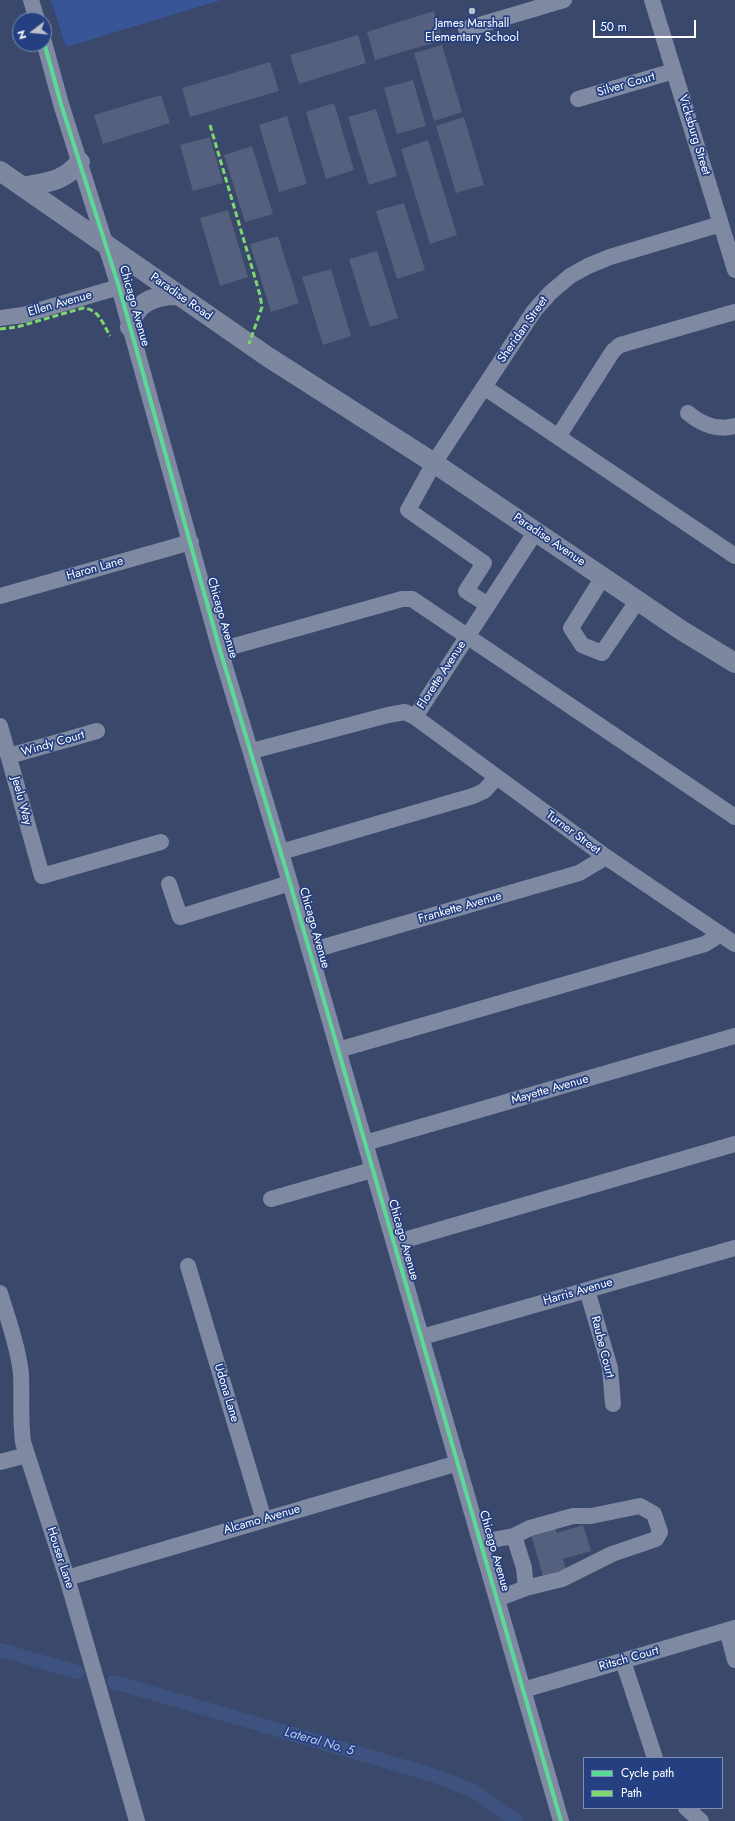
<!DOCTYPE html>
<style>
body{margin:0}
#map{position:relative;width:735px;height:1821px;overflow:hidden;background:#39486b;font-family:Jost,sans-serif}
canvas{display:block}
.legend{position:absolute;left:583px;top:1757px;width:140px;height:52px;box-sizing:border-box;background:#244080;border:1px solid #7c8cb3;margin:0;padding:5px 7px;list-style:none;font-size:12px;color:#fff}
.legend li{display:flex;align-items:center;gap:8px;height:20px}
.legend b{width:20px;border:1px solid #7c8cb3}
.north{position:absolute;left:12px;top:12px;width:40px;height:40px;box-sizing:border-box;background:#244080;border:1px solid #7c8cb3;border-radius:50%;rotate:254deg;font-size:11px;font-weight:700;line-height:16px;text-align:center;color:#fff}
.north::after{content:'';display:block;margin:auto;width:14px;height:18px;background:#babfcb;clip-path:polygon(50% 0,100% 100%,50% 72%,0 100%)}
.scale{position:absolute;left:593px;top:20px;width:103px;height:18px;box-sizing:border-box;border:2px solid #fff;border-top:0;padding-left:5px;font-size:12px;line-height:14px;white-space:nowrap;color:#fff;-webkit-text-stroke:3px #244080;paint-order:stroke}
</style>
<div id="map">
<canvas width="735" height="1821"></canvas>
<ul class="legend">
<li><b style="height:5px;background:#5adb95"></b>Cycle path</li>
<li><b style="height:5px;background:#7fd670"></b>Path</li>
</ul>
<div class="north">N</div>
<div class="scale">50 m</div>
</div>
<script>
const g = document.querySelector('canvas').getContext('2d');
g.lineJoin = 'round';
function paint(path, color) {
  g.fillStyle = color;
  g.fill(path, 'evenodd');
}
function strokePath(path, color, width, dash) {
  g.strokeStyle = color;
  g.lineWidth = width;
  g.lineCap = dash ? 'butt' : 'round';
  g.setLineDash(dash || []);
  g.stroke(path);
}
function drawText(font, color, halo, rows, align = 'center') {
  g.font = font + ' Jost,sans-serif';
  g.lineWidth = 3.5;
  g.setLineDash([]);
  g.textBaseline = 'middle';
  g.strokeStyle = halo;
  g.fillStyle = color;
  for (const [text, x, y, turn = 0] of rows) {
    g.save();
    g.translate(x, y);
    g.rotate((+turn || 0) * Math.PI / 180);
    g.textAlign = isNaN(turn) ? turn : align;
    if (halo) g.strokeText(text, 0, 0);
    g.fillText(text, 0, 0);
    g.restore();
  }
}
paint(new Path2D(`
 M51 0H221L66 47Z`), '#385697');
strokePath(new Path2D(`
 M0 1650 77 1672
 M114 1682 433 1775 474 1791 516 1821`), '#3e5280', 14);
paint(new Path2D(`
 M434 11 443 40 375 60 367 32Z
 M358 35 366 63 299 84 290 55Z
 M442 45 462 112 434 121 414 53Z
 M270 62 279 91 190 117 182 88Z
 M413 80 426 126 397 134 384 88Z
 M161 95 170 123 103 144 94 115Z
 M334 103 354 170 326 179 306 112Z
 M376 109 397 176 369 185 348 117Z
 M287 116 307 184 279 192 259 125Z
 M464 117 484 185 456 193 436 126Z
 M210 137 223 183 193 191 180 145Z
 M428 140 457 235 430 244 401 149Z
 M252 146 273 214 245 222 224 155Z
 M404 203 425 270 397 279 376 211Z
 M228 210 248 277 220 286 200 218Z
 M278 236 299 303 271 312 250 244Z
 M377 251 398 318 370 327 349 259Z
 M331 269 351 336 323 345 302 277Z
 M554 1524 557 1533 583 1525 591 1551 563 1559 566 1569 543 1576 530 1531Z`), '#54607d');
strokePath(new Path2D(`
 M31 0 37 20
 M652 0 735 270
 M466 29 564 0
 M44 42 61 104 119 287 220 650 290 883 561 1821
 M578 99 674 71
 M0 318 23 315 119 287
 M484 387 735 556
 M688 413C701 424 717 431 735 426
 M558 437 613 351 620 345 735 312
 M603 577 571 628 582 645 602 653 638 600
 M0 596 191 542
 M488 605 466 591 484 563 408 510 434 463 534 311 550 293 570 276 588 266 610 257 721 224
 M220 650 402 599H412L735 817
 M415 717 536 531
 M0 726 42 876 161 842
 M252 751 388 715 405 712 415 717 606 857 735 944
 M9 756 97 731
 M281 852 473 796 484 791 497 777
 M169 884 180 917 290 883
 M310 951 579 873 606 857
 M338 1050 705 944 721 934
 M365 1143 735 1036
 M271 1199 372 1170
 M394 1243 735 1144
 M188 1266 264 1520
 M587 1290 610 1368 613 1404
 M0 1293C8 1319 18 1347 21 1374 22 1397 20 1419 23 1442L67 1578 137 1821
 M422 1337 735 1248
 M0 1462 27 1455
 M514 1536 524 1568 526 1588
 M481 1542 514 1536 530 1528 573 1516H591L640 1506 654 1514 660 1532 656 1539 612 1554 562 1579 526 1588 497 1599
 M67 1578 458 1463
 M727 1630 735 1660
 M623 1661 655 1758
 M523 1690 735 1628
 M686 1808 701 1821`), '#7f89a1', 16);
strokePath(new Path2D(`
 M0 171 268 357 434 463 681 630 735 663
 M23 187C48 182 63 182 80 162
 M130 327C135 302 155 295 178 295`), '#7d88a0', 20);
strokePath(new Path2D(`
 M210 125 260 295 262 307 249 344
 M0 329 17 327 83 308C99 309 103 324 110 336`), '#7fd670', 3, [6, 3]);
strokePath(new Path2D(`
 M44 42 61 104 119 287 220 650 290 883 561 1821`), '#5adb95', 4);
for (const [x, y, r, color] of [
 [472,11,4,"#babfcb"]
]) {
  const dot = new Path2D();
  dot.arc(x, y, r, 0, 2 * Math.PI);
  g.fillStyle = color;
  g.fill(dot);
  strokePath(dot, '#244080', 1.5);
}
drawText('12px', '#fff', '#244080', [
 ["James Marshall",472,24],
 ["Elementary School",472,38]
]);
drawText('12px', '#fff', '#244080', [
 ["Silver Court",626,85,-16],
 ["Vicksburg Street",694,135,73],
 ["Paradise Road",181,297,35],
 ["Ellen Avenue",60,304,-16],
 ["Chicago Avenue",134,306,74],
 ["Sheridan Street",523,330,-55],
 ["Paradise Avenue",549,540,34],
 ["Haron Lane",95,569,-16],
 ["Chicago Avenue",222,618,74],
 ["Florette Avenue",442,675,-57],
 ["Windy Court",53,744,-16],
 ["Jeelu Way",21,801,75],
 ["Turner Street",573,833,36],
 ["Frankette Avenue",460,908,-16],
 ["Chicago Avenue",314,928,74],
 ["Mayette Avenue",550,1090,-16],
 ["Chicago Avenue",403,1240,74],
 ["Harris Avenue",578,1292,-16],
 ["Raube Court",602,1347,76],
 ["Udona Lane",226,1393,73],
 ["Alcamo Avenue",262,1520,-16],
 ["Chicago Avenue",494,1551,74],
 ["Houser Lane",60,1558,72],
 ["Ritsch Court",629,1659,-16]
]);
drawText('italic 13px', '#b6c8ee', '#244080', [
 ["Lateral No. 5",319,1742,16]
]);
</script>
